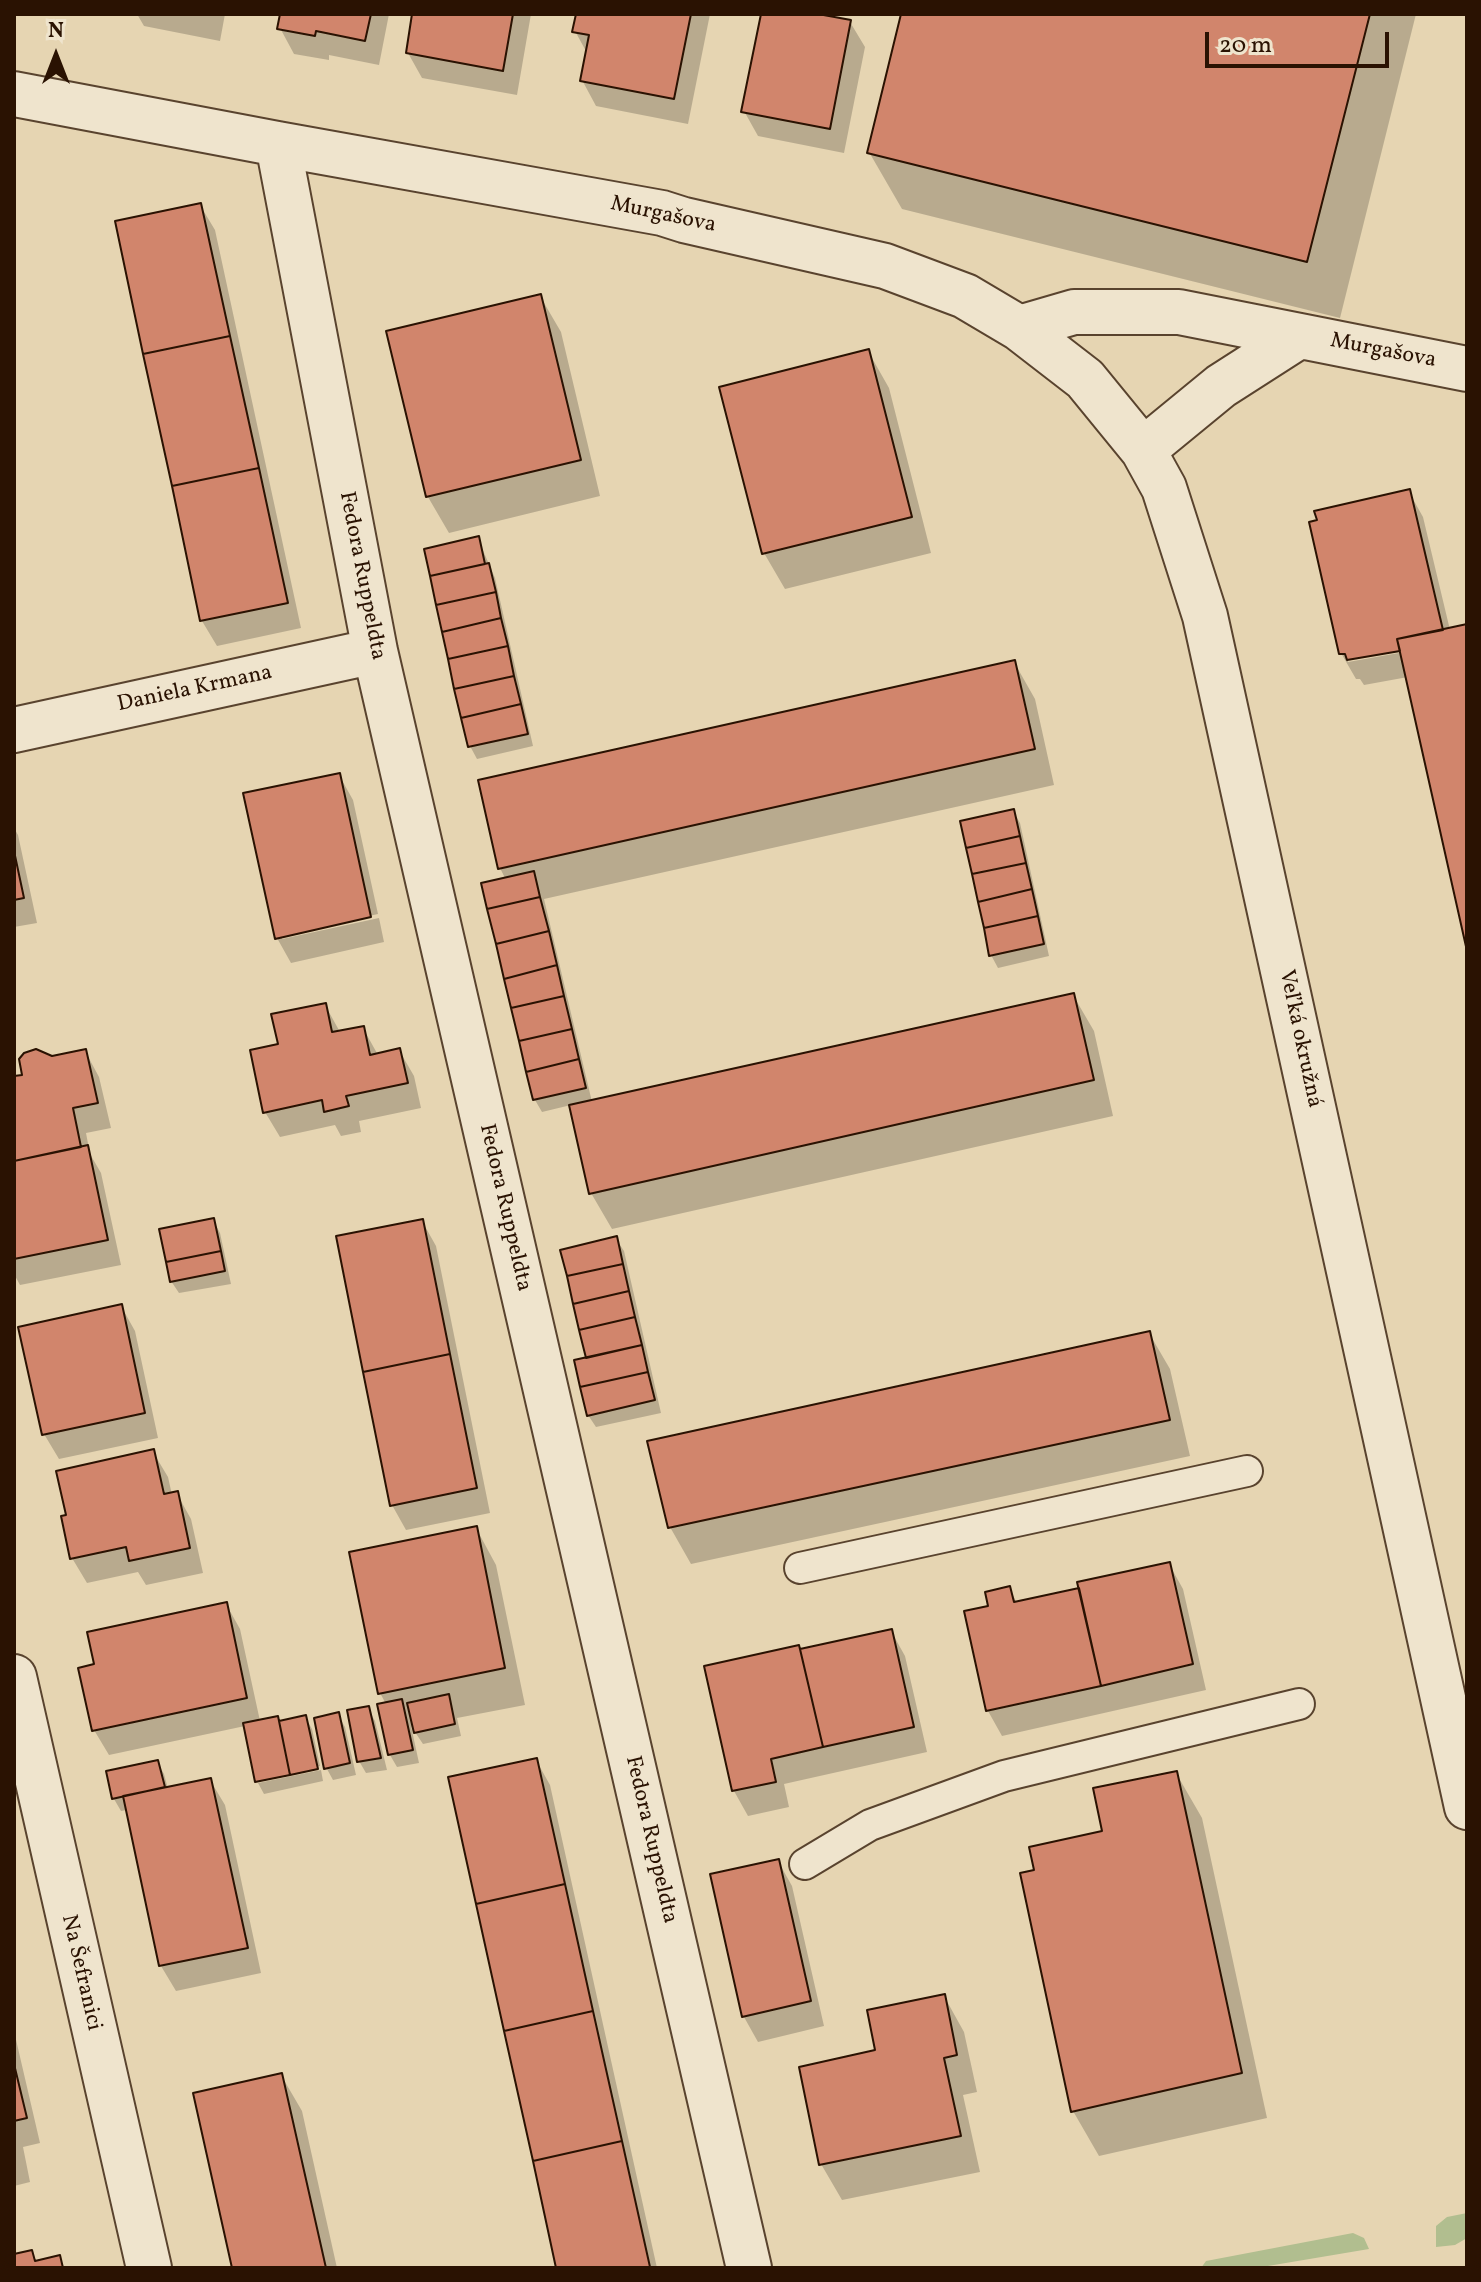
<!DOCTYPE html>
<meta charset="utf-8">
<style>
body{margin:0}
#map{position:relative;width:1481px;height:2282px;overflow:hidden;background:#e6d5b2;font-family:Vollkorn,serif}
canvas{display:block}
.frame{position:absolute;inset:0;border:16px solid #2a1202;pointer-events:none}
.north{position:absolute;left:16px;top:16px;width:80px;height:80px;-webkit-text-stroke:6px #efe4cd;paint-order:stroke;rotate:0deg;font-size:22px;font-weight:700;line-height:32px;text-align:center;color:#2a1202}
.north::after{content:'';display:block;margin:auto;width:28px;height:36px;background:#2a1202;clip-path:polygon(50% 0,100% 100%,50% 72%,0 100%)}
.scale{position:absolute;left:1205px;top:32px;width:184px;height:36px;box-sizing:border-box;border:4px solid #2a1202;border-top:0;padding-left:10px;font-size:24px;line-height:28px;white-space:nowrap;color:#2a1202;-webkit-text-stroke:6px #efe4cd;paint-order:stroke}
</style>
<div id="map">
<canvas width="1481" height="2282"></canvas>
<div class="frame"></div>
<div class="north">N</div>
<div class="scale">20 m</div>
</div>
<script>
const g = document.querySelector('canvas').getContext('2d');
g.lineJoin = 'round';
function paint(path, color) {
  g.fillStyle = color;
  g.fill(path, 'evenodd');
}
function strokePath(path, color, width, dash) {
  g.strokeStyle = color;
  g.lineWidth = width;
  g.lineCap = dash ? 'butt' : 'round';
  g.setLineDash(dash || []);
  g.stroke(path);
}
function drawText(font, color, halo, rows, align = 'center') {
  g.font = font + ' Vollkorn,serif';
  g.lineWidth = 7;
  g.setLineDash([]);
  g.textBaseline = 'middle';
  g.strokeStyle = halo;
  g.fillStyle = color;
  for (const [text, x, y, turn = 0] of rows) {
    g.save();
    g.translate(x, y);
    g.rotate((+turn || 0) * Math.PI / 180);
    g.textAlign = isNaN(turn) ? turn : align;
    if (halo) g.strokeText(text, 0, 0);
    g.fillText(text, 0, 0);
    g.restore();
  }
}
paint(new Path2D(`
 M1467 2213V2238L1455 2245 1436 2247V2226L1447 2217Z
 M1353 2233 1364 2238 1369 2249 1256 2268H1201L1206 2261Z`), '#b1be8f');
paint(new Path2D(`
 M137 14H225L220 41 144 26Z
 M282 14H389L379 65 329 55V60L294 54 280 28Z
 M414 14H531L517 95 422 78 408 53Z
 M578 14H710L688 124 596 106 582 80 587 53 575 31Z
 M763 14H808L850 22 865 47 844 153 758 136 744 111Z
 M904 14H1416L1340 318 902 209 869 152Z
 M200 205 215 230 301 628 217 646 202 621 117 223Z
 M540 296 561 332 600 496 449 533 428 497 388 332Z
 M868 351 889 388 931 553 785 589 764 553Z
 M1409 492 1423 517 1450 630 1467 626V938L1408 677 1364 685 1360 679H1356L1341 653ZM1409 647 1410 651 1348 662V658Z
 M478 539 495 578 533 746 477 759 470 746Z
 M1014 662 1035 699 1054 785 544 899 592 1102 1073 995 1094 1031 1113 1116 612 1229 591 1193 571 1105 542 1112 535 1100 484 885 506 880 500 868Z
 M339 775 353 800 378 914 282 935V939L379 918 384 942 291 963 277 938Z
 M1013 811 1020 823 1049 956 998 968 991 955Z
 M14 828 18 835 37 923 14 927Z
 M325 1005 340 1032 363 1028 378 1055 399 1050 414 1076 421 1108 359 1121 361 1132 341 1136 335 1125 280 1137 265 1112 281 1046Z
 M85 1051 99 1077 111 1128 86 1133 90 1154 101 1173 121 1265 20 1285 14 1274V1078L24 1076 52 1058Z
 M213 1220 220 1233 231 1284 179 1293 171 1281Z
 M422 1221 436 1246 490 1513 406 1530 392 1505Z
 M616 1239 624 1251 661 1413 596 1427 588 1415V1360Z
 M121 1306 135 1331 158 1438 59 1459 44 1434Z
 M1149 1333 1170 1369 1190 1456 691 1564 670 1527Z
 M153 1452 168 1477 172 1495 177 1494 191 1519 203 1573 146 1585 138 1572 87 1583 72 1558Z
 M476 1528 496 1565 525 1705 457 1718 461 1736 423 1744 411 1726 419 1763 397 1767 390 1755 379 1706 386 1704 380 1693Z
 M1169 1564 1183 1589 1206 1690 1002 1736 988 1711 966 1613 990 1608 1009 1588 1017 1603 1081 1589Z
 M226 1604 240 1629 260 1721 280 1722 305 1717 312 1729 320 1766 258 1779V1783L245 1726 109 1755 94 1730 97 1666Z
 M891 1631 905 1656 927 1752 784 1784 789 1807 748 1816 734 1791 800 1651Z
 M368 1709 375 1721 387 1770 366 1773 359 1761Z
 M338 1715 345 1727 356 1775 333 1780 327 1769Z
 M536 1760 550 1785 657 2268H558L450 1778Z
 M157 1762 164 1774 168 1789 210 1780 225 1805 261 1973 176 1991 161 1966 127 1810 121 1811 114 1799 108 1772Z
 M321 1770 323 1781 264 1794 258 1783Z
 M1176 1773 1202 1818 1267 2118 1099 2156 1073 2111 1036 1872 1104 1833Z
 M778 1861 792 1886 824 2026 758 2042 744 2017 712 1876Z
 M944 1996 964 2032 977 2092 963 2095 980 2172 842 2200 821 2164 878 2052Z
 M14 2031 40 2143 23 2147 30 2182 14 2186Z
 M281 2075 302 2111 337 2268H234Z`), '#0003');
const building = new Path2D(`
 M280 14H371L365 41 316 31 315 36 277 29Z
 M412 14H513L503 71 406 53Z
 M576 14H691L674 99 580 81 589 35 572 32Z
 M761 14H818L851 20 830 129 741 112Z
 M901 14H1370L1307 262 867 153Z
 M201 203 230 336 143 354 115 221Z
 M541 294 581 460 426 497 386 331Z
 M230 336 259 468 172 486 143 354Z
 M869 349 912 517 762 554 719 387Z
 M259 468 288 603 200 621 172 486Z
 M1410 489 1443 630 1397 639 1400 651 1347 660 1345 654H1339L1309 522 1317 520 1314 511Z
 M479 536 485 564 430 576 424 549Z
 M489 563 496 592 436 605 430 576Z
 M496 592 501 618 442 632 436 605Z
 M501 618 508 646 448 659 442 632Z
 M1467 624V951L1397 639Z
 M508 646 514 676 454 689 448 659Z
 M1015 660 1035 749 498 869 478 780Z
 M514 676 521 704 461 718 454 689Z
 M521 704 528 734 468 747 461 718Z
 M340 773 371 917 275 939 243 793Z
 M1014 809 1020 836 966 848 960 821Z
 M1020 836 1026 863 972 874 966 848Z
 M14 851 24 898 14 900Z
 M1026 863 1032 889 978 902 972 874Z
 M534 871 540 897 487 909 481 883Z
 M1032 889 1038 916 984 928 978 902Z
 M540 897 549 931 496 944 487 909Z
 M1038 916 1044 944 989 956 984 928Z
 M549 931 557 965 504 979 496 944Z
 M557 965 564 996 511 1008 504 979Z
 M1074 993 1094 1080 589 1194 569 1105Z
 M564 996 572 1029 519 1041 511 1008Z
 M326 1003 332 1032 364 1026 370 1055 400 1048 408 1083 346 1096 349 1106 324 1112 322 1100 263 1113 250 1050 278 1044 271 1014Z
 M572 1029 579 1059 526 1072 519 1041Z
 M36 1049 52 1056 86 1049 98 1103 73 1108 81 1147 14 1161V1076L22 1075 19 1059 24 1053Z
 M579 1059 586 1088 533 1100 526 1072Z
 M88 1145 108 1240 14 1259V1161Z
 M214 1218 221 1251 166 1262 159 1229Z
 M423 1219 450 1354 363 1372 336 1236Z
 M617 1236 623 1264 567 1276 560 1250Z
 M221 1251 225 1271 170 1282 166 1262Z
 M623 1264 629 1291 573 1304 567 1276Z
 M629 1291 635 1317 579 1330 573 1304Z
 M122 1304 145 1413 42 1435 18 1327Z
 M635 1317 642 1345 586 1358 579 1330Z
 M1150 1331 1170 1420 668 1528 647 1441Z
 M642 1345 648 1372 580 1387 574 1360Z
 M450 1354 477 1488 390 1506 363 1372Z
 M648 1372 655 1400 587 1416 580 1387Z
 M154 1449 164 1494 178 1491 190 1548 129 1561 126 1547 70 1559 61 1516 66 1515 56 1471Z
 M477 1526 505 1668 378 1694 349 1552Z
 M1170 1562 1193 1664 1101 1686 1077 1582Z
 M1010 1586 1014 1602 1079 1588 1101 1686 986 1711 964 1611 988 1606 985 1592Z
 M227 1602 247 1698 92 1731 78 1668 94 1664 87 1632Z
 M892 1629 914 1727 823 1747 800 1649Z
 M799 1645 823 1747 771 1759 776 1782 732 1791 704 1666Z
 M449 1694 455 1724 414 1733 407 1703Z
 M402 1699 413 1750 388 1755 377 1704Z
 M369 1706 381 1758 357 1762 347 1710Z
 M339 1712 350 1763 324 1769 314 1718Z
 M306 1715 318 1769 290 1775 279 1721Z
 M278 1716 290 1775 255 1782 243 1723Z
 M537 1758 565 1884 476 1904 448 1777Z
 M158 1760 165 1787 112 1799 106 1771Z
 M1177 1771 1242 2073 1071 2112 1020 1873 1034 1870 1029 1847 1102 1831 1093 1788Z
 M211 1778 248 1948 159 1966 123 1796Z
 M779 1859 811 2001 742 2017 710 1874Z
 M565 1884 593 2011 504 2031 476 1904Z
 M945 1994 957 2055 944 2058 961 2136 819 2165 799 2067 875 2050 867 2010Z
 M593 2011 622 2141 533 2161 504 2031Z
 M14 2064 27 2118 14 2121Z
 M282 2073 326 2268H232L193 2093Z
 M622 2141 650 2267 556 2268 533 2161Z
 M32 2250 35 2261 60 2255 63 2268H14V2254Z`);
paint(building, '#d1856c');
strokePath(building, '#2a1202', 2);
const lane = new Path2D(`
 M800 1568 1247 1471
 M805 1864 870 1825 1004 1776 1299 1704`);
const street = new Path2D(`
 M14 94 278 144 662 213 684 220 885 266 965 296 1019 328 1085 379 1143 450 1164 488 1205 616 1467 1807
 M278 144 375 651 749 2268
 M1019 328 1074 312H1179L1467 369
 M1143 450 1221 386 1299 336
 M14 730 375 651
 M14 1677 149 2268`);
strokePath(lane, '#59432e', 34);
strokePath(street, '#59432e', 48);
strokePath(lane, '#efe4cd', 30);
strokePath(street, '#efe4cd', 44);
drawText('22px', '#2a1202', '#efe4cd', [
 ["Murgašova",663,216,12],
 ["Murgašova",1383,352,11],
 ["Fedora Ruppeldta",361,576,79],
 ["Daniela Krmana",195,690,-12],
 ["Veľká okružná",1299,1039,78],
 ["Fedora Ruppeldta",504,1208,77],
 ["Fedora Ruppeldta",650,1840,77],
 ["Na Šefranici",80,1973,77]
]);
</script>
